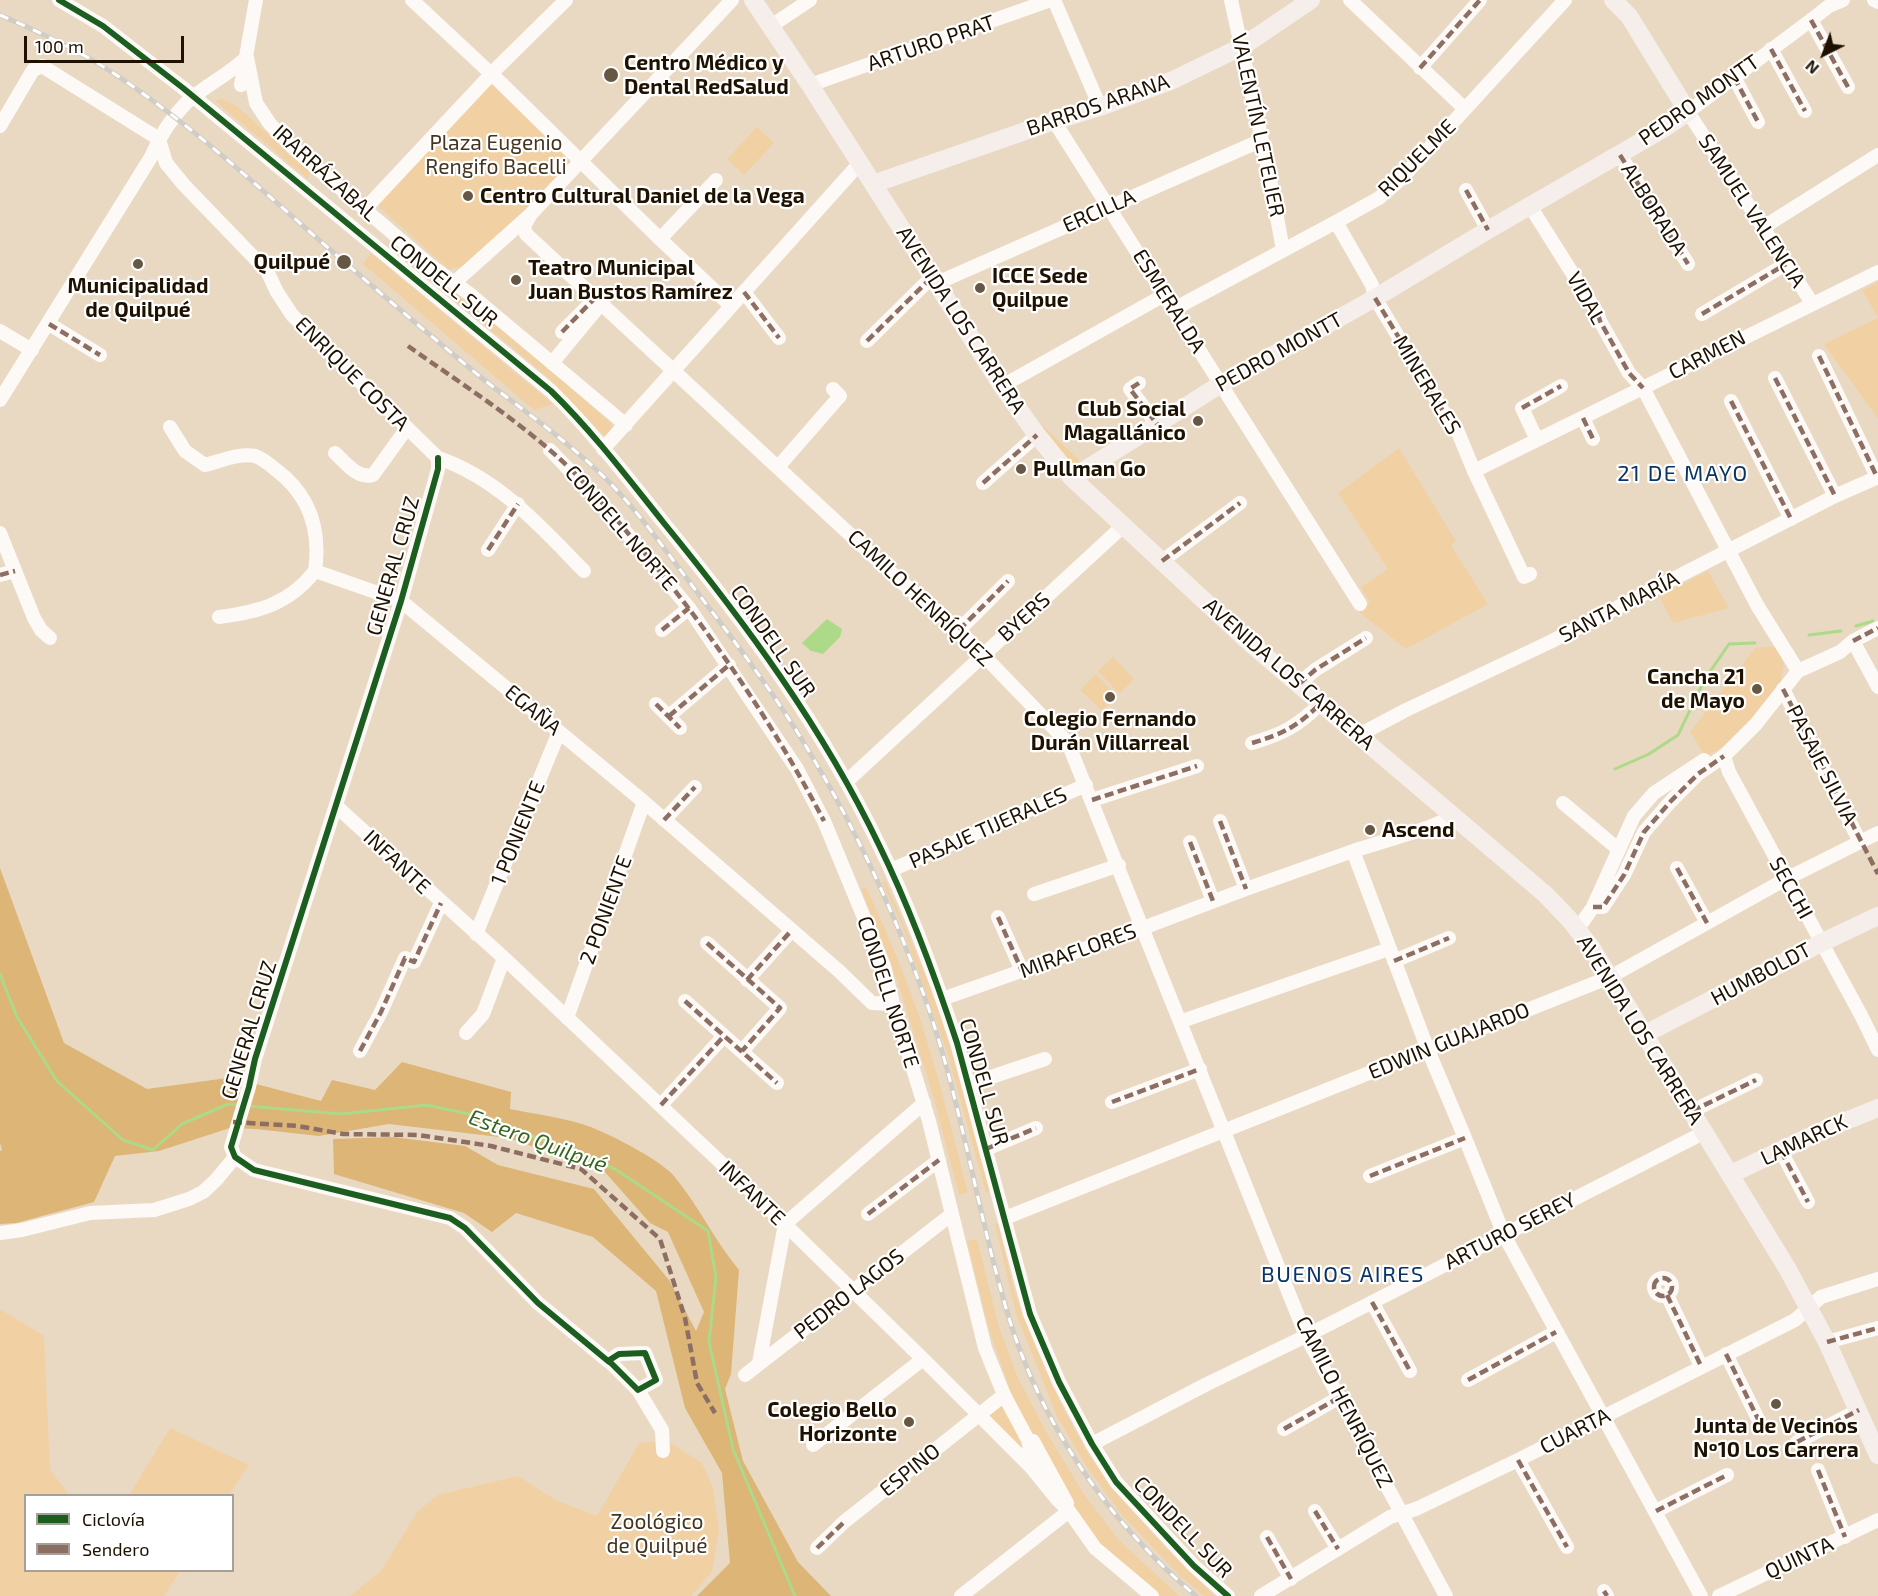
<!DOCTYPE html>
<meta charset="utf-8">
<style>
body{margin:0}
#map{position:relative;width:1878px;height:1596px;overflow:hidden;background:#e9d9c3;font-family:"Exo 2",sans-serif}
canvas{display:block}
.legend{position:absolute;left:24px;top:1494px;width:210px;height:78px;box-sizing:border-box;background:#fff;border:2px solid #a5a099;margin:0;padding:8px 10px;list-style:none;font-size:18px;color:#1e1100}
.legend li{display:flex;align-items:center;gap:12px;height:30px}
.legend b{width:30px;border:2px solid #a5a099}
.north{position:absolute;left:1794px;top:24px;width:60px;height:60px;-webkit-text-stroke:4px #fff;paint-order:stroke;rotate:222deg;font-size:16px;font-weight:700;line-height:24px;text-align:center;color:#1e1100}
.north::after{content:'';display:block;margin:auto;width:21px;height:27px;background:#1e1100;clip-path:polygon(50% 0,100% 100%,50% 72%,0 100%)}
.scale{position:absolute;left:24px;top:36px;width:160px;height:27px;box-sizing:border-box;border:3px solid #1e1100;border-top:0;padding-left:8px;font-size:18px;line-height:21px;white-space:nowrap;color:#1e1100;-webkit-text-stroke:4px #fff;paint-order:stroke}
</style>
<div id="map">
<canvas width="1878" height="1596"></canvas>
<ul class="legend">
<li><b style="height:8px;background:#1b5e20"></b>Ciclovía</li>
<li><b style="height:8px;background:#8d6e63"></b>Sendero</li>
</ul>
<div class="north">N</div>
<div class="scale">100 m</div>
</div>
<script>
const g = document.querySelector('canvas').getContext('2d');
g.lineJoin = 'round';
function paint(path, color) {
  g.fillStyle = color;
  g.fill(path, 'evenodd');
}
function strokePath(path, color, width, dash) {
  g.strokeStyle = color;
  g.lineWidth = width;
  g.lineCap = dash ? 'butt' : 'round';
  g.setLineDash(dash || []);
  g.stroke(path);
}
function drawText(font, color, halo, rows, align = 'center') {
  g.font = font + ' "Exo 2",sans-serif';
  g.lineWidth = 4.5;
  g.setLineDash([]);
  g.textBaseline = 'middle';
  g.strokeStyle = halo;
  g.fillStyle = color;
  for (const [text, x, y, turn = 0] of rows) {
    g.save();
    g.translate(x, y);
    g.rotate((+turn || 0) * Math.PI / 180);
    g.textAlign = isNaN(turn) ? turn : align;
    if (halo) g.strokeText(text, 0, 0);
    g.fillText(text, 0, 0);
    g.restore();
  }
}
paint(new Path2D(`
 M494 82 568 154 572 162 469 266 448 269 379 207 380 202Z
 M221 98 238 107 310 172 308 179 215 101Z
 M757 127 774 143 744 175 727 159Z
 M371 253 553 404 534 410 363 264Z
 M429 279 449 288 539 360 612 424V429L609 435H603L544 374Z
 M1878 282V318L1862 290Z
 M1878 318V419L1824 344Z
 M1038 421 1080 461 1072 466Z
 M1399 448 1456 541 1451 545 1488 604 1406 649 1359 612 1370 603 1361 587 1388 569 1338 493Z
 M1708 571 1729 608 1673 623 1659 596Z
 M1777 646 1784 664 1781 681 1743 730 1727 745 1705 756 1690 732 1755 648Z
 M1113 657 1134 679 1119 694 1098 671Z
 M1096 674 1117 696 1102 711 1080 690Z
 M885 880 934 995 969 1107 990 1192 986 1193 948 1055 901 923 882 882Z
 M866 887C886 930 905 974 920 1019 939 1076 953 1135 968 1193L959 1195 934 1099 898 983 861 889Z
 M998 1223 1015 1294 1030 1333 1063 1408 1090 1456 1119 1496 1166 1548 1215 1596H1204L1180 1576 1123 1516 1086 1466 1057 1416 1016 1314 995 1224Z
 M977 1239 999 1327 1018 1378 1048 1435 1084 1494 1118 1539 1179 1596H1159L1100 1545 1086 1528 1065 1494 1012 1396 988 1326 967 1241Z
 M0 1309 44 1336 50 1469 69 1495 26 1496V1570L180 1571 164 1596H0Z
 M1003 1402 1025 1443 1020 1447 988 1415Z
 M170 1428 249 1465 229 1495H129Z
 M655 1442H669L702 1463 713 1488 719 1529 712 1572 691 1596H350L381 1571 417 1512 438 1495 518 1476 556 1500 597 1516 639 1443Z`), '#f1d1a4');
paint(new Path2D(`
 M0 868 64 1043 147 1089 227 1078 241 1094 256 1084 321 1101 332 1080 375 1090 402 1062 511 1092 510 1109C534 1114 559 1117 582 1124 603 1130 661 1160 674 1176 698 1205 715 1241 739 1270L731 1374 725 1389 743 1461 798 1562 831 1596H697L730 1563 722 1473 685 1408 656 1291 593 1237 516 1213 492 1232 464 1213 334 1174 333 1139 393 1137 465 1146 498 1165 594 1189 669 1280 696 1331 704 1312 668 1232 650 1223 604 1171 508 1138 389 1124 319 1136 256 1129 230 1128 159 1151 115 1156 94 1202 16 1223 0 1224V1151L2 1150 0 1143Z`), '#dcb577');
paint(new Path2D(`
 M827 619 842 629 840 637 823 654 811 651 802 643Z`), '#acda88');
strokePath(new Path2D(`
 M1856 626 1873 621
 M1809 635 1841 631
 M1615 769 1649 754 1678 735 1705 679 1729 644 1755 643
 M0 974 17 1017 57 1081 123 1140 153 1150 182 1124 228 1104 240 1105
 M247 1106 341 1114 427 1105 487 1118 615 1169 708 1231 716 1277 709 1342 733 1449 795 1596`), '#acda88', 3);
strokePath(new Path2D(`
 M59 0 103 26 183 88 551 391C592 431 627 477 663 522 745 622 823 728 879 845 910 908 935 976 957 1043L1030 1314 1059 1382 1092 1444 1116 1482 1194 1566 1228 1596
 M412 0 501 83 660 239 731 306
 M1054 0 1100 107
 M1231 0 1268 168 1283 250
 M1350 0 1465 109
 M1874 0 1878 2
 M1811 20 1848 87
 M771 26 810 0
 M1771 49 1805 111
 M247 57 256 103 270 124 292 147 431 266 471 295 626 425
 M1420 68 1480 0
 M1734 77 1758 122
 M241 85 256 0
 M810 85 1051 0
 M1054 121 1360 604
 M0 126 33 70 42 66 159 139
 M159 139 166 163 184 185 267 271 277 292 292 315 438 458C498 478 541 527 584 571
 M1620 155 1688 264
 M1466 190 1488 230
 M1530 206 1598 314 1600 321 1629 373 1643 388 1757 605 1798 671
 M365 209 496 69 566 0
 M531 214 524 226 526 234 899 580 959 630 1068 743 1306 1336 1446 1596
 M1336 222 1372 285 1375 298 1446 416 1455 425 1474 471 1524 577 1530 574
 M1762 228 1878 155
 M660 239 716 180
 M454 283 531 214 732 0
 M937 283 1262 140
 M744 292 779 338
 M1812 303 1688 112 1811 20 1829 6 1843 0
 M1174 309 1336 222 1379 198 1401 179 1565 0
 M1702 314 1786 264
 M49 324 100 355
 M0 331 32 350
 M562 332 593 301
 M867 341 933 276
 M1819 356 1877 477
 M552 363 600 305
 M1775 378 1835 496
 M1139 383 1130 389 1157 424
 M1002 386 1166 294
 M0 400 151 157C159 138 172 117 187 102 205 85 229 75 247 57
 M1731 401 1791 519
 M1583 418 1593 439
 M170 427 185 451 205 465C221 461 239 453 255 456 262 458 269 464 275 469 309 494 321 529 315 571
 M1537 440 1878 272
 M603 449 859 164
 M550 450 605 507 689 608 797 769 824 821 884 966 893 1004 929 1121 985 1348 1004 1395 1028 1440 1033 1462 1031 1467
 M335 453C346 463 357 479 373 475L407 428
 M438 458V469L401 601 255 1059 249 1087 231 1147 235 1157 254 1170 450 1218 465 1228 538 1303 608 1361 611 1363 638 1390 656 1380 645 1353 619 1354 608 1361
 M778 467 840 396 833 389
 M1474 471 1537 440 1522 408 1561 386
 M983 483 1037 435
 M0 533 34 618 41 630 50 638
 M488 550 518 504
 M1162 561 1240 503
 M315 571 401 601 644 802 839 971 872 1003 893 1004
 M0 575 15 571
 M219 617C259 612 289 604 315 571
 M662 630 689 608
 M959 630 1008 581
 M1853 641 1878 687
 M1299 684 1315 670 1366 638
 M1783 689 1860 842
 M656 704 680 728
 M669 716 729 665
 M1359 735 1404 711 1550 642 1835 496 1878 477
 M1252 743C1283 734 1298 726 1321 703
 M1724 756 1729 772 1862 1017 1878 1050
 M846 782 1123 526
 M1092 800 1197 766
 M1563 803 1618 849
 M336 806 504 958 752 1192 923 1359 1031 1467 1057 1499 1069 1511 1095 1548 1152 1596
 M664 820 695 787
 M1220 821 1246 889
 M1190 842 1213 901
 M1353 851 1428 1050 1465 1138 1504 1235 1701 1596
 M1677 868 1707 923
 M891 870 1086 785
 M1034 894 1119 865
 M1593 907H1603L1624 875 1644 832 1671 801 1698 774 1724 756 1756 724 1798 671 1840 652 1853 641 1878 628
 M998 917 1022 971
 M1577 930 1593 907 1634 816 1654 793 1704 760
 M476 934 559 732
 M707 943 780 1008 742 1051
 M1394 961 1449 938
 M747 980 791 931
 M942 999 1143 928 1246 889 1353 851 1427 828 1453 817
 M685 1001 777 1083
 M567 1018 644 802
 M1182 1021 1389 949
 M466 1033 483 1014 504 958
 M360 1051 381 1012 405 958 414 962 441 903
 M970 1084 1045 1059
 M1112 1102 1200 1069
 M661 1105 724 1036
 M1692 1111 1756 1080
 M986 1149 1036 1128
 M1781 1151 1808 1202
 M1370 1176 1465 1138
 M868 1214 939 1160
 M1005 1218 1610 977 1786 879 1878 833
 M785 1224 924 1103
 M0 1233 22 1230 90 1213 154 1210 189 1199 203 1192 216 1180 235 1157
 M1654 1287a9 9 0 1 1 18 0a9 9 0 1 1-18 0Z
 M1667 1295 1701 1366
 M1372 1302 1410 1371
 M1827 1342 1878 1328
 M1726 1354 1759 1421
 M759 1363 785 1224
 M745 1375 952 1214
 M1468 1380 1556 1332
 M638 1390 662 1430 663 1451
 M1284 1429 1340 1397
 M1033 1441 1067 1503
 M1797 1442 1859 1410
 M1092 1444 1207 1384 1306 1336 1705 1132
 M813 1445 923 1359
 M1518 1460 1567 1547
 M1818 1470 1845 1537
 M1315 1511 1338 1549
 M1656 1511 1727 1475
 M1267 1537 1291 1579
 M817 1548 844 1522 1004 1395
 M1604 1591 1607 1596
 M961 1596 1069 1511
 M1261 1596 1390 1517 1416 1509 1518 1460 1795 1320 1821 1297 1878 1279
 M1719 1596 1878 1520`), '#fcf9f6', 14);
strokePath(new Path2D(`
 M753 0 810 85 1002 386 1037 435 1072 478 1251 644 1545 894 1569 919 1591 947 1787 1268 1827 1342 1878 1455
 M873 184 1054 121 1100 107 1173 80 1243 46 1311 0
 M1072 478 1221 384 1375 298 1488 230 1663 129 1688 112 1629 16 1613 0
 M1645 1034 1821 943 1878 916
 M1731 1174 1828 1128 1878 1108`), '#f5eeeb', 18);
const rail = new Path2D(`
 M0 15C37 31 76 49 110 71 196 127 271 199 349 266 393 304 438 342 483 379 524 411 566 440 603 476 637 509 665 550 694 588 729 634 765 681 796 730 845 808 886 893 918 979 959 1086 974 1199 1006 1308 1038 1420 1107 1521 1196 1596`);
strokePath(rail, '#d0ccc6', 5);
strokePath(rail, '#fff', 3, [9]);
strokePath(new Path2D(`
 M1811 20 1848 87
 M1771 49 1805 111
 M1420 68 1480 0
 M1734 77 1758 122
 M1620 155 1688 264
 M1466 190 1488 230
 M744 292 779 338
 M1375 298 1446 416
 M1598 314 1600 321 1629 373 1643 388
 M1702 314 1786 264
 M49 324 100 355
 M562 332 594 299
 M867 341 933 276
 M408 346C460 383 514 417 561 460 588 485 613 515 637 544 709 629 773 723 824 821
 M1819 356 1877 477
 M1775 378 1835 496
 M1139 383 1130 389 1157 424
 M1731 401 1791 519
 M1522 408 1561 386
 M1583 418 1593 439
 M983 483 1037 435
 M488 550 518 504
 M1162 561 1240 503
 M0 575 15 571
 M662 630 689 608
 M959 630 1008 581
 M1853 641 1878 628
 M1299 684 1315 670 1366 638
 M1783 689 1878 874
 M656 704 680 728
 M669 716 729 665
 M1252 743C1283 734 1298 726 1321 703
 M1092 800 1197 766
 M664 820 695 787
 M1220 821 1246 889
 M1190 842 1213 901
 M1677 868 1707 923
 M1593 907H1603L1624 875 1644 832 1671 801 1698 774 1724 756
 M998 917 1022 971
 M707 943 780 1008 742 1051
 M1394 961 1449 938
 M747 980 791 931
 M685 1001 777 1083
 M360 1051 381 1012 405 958 414 962 441 903
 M1112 1102 1200 1069
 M661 1105 724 1036
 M1692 1111 1756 1080
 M233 1122 298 1126 343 1134 418 1135 491 1146 581 1169 660 1239 685 1318 697 1383 715 1413
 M986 1149 1036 1128
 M1781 1151 1808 1202
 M1370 1176 1465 1138
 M868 1214 939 1160
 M1654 1287a9 9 0 1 1 18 0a9 9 0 1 1-18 0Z
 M1667 1295 1701 1366
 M1372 1302 1410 1371
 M1827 1342 1878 1328
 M1726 1354 1759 1421
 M1468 1380 1556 1332
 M1284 1429 1340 1397
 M1797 1442 1859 1410
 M1518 1460 1567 1547
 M1818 1470 1845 1537
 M1315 1511 1338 1549
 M1656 1511 1727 1475
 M1267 1537 1291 1579
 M817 1548 844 1522
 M1604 1591 1607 1596`), '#8d6e63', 4.5, [9, 4.5]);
strokePath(new Path2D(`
 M59 0 103 26 183 88 551 391C592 431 627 477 663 522 745 622 823 728 879 845 910 908 935 976 957 1043L1030 1314 1059 1382 1092 1444 1116 1482 1194 1566 1228 1596
 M438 458V469L401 601 255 1059 249 1087 231 1147 235 1157 254 1170 450 1218 465 1228 538 1303 608 1361 611 1363 638 1390 656 1380 645 1353 619 1354 608 1361`), '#1b5e20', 6);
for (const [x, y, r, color] of [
 [611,75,8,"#655744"],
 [468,196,6,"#655744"],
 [344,262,8,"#655744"],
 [138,264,6,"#655744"],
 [516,280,6,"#655744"],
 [980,288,6,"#655744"],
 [1198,421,6,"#655744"],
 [1021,469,6,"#655744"],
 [1757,689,6,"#655744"],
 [1110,697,6,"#655744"],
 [1370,830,6,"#655744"],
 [1776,1404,6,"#655744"],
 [909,1422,6,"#655744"]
]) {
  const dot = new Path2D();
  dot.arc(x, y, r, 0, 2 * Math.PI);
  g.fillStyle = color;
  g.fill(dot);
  strokePath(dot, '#fff', 2);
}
drawText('21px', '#1e1100', '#fff', [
 ["ARTURO PRAT",931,43,-19],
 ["PEDRO MONTT",1699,100,-35],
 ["BARROS ARANA",1098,105,-19],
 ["VALENTÍN LETELIER",1258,125,78],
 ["RIQUELME",1417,158,-45],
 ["IRARRÁZABAL",325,173,42],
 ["ALBORADA",1654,209,58],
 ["ERCILLA",1099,211,-24],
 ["SAMUEL VALENCIA",1752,211,57],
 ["CONDELL SUR",444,281,39],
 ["VIDAL",1586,298,60],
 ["ESMERALDA",1169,301,58],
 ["AVENIDA LOS CARRERA",961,320,57],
 ["PEDRO MONTT",1279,352,-29],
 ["CARMEN",1707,355,-27],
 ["ENRIQUE COSTA",352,374,45],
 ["MINERALES",1427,385,59],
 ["CONDELL NORTE",621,528,49],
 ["GENERAL CRUZ",393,566,-74],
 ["CAMILO HENRÍQUEZ",920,598,43],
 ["SANTA MARÍA",1619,607,-27],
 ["BYERS",1024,617,-42],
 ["CONDELL SUR",773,641,55],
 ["AVENIDA LOS CARRERA",1289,674,41],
 ["EGAÑA",533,710,40],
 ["PASAJE SILVIA",1822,765,63],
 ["PASAJE TIJERALES",988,828,-24],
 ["1 PONIENTE",518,833,-68],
 ["INFANTE",397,862,43],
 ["SECCHI",1791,888,61],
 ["2 PONIENTE",606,910,-70],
 ["MIRAFLORES",1078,951,-20],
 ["HUMBOLDT",1761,974,-28],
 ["CONDELL NORTE",888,992,72],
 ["GENERAL CRUZ",249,1030,-73],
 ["AVENIDA LOS CARRERA",1640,1030,58],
 ["EDWIN GUAJARDO",1449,1041,-22],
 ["CONDELL SUR",984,1082,74],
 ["LAMARCK",1804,1140,-25],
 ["INFANTE",752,1193,44],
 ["ARTURO SEREY",1510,1231,-27],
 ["PEDRO LAGOS",849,1294,-38],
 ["CAMILO HENRÍQUEZ",1344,1402,63],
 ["CUARTA",1575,1431,-27],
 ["ESPINO",910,1470,-39],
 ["CONDELL SUR",1183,1527,46],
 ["QUINTA",1799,1558,-25]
]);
drawText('bold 21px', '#1e1100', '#fff', [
 ["Centro Médico y",624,63],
 ["Dental RedSalud",624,87],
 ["Centro Cultural Daniel de la Vega",480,196],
 ["Quilpué",330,262,"right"],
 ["Teatro Municipal",528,268],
 ["Juan Bustos Ramírez",528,292],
 ["ICCE Sede",992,276],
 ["Quilpue",992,300],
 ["Municipalidad",138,286,"center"],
 ["de Quilpué",138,310,"center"],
 ["Club Social",1186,409,"right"],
 ["Magallánico",1186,433,"right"],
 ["Pullman Go",1033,469],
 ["Cancha 21",1745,677,"right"],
 ["de Mayo",1745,701,"right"],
 ["Colegio Fernando",1110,719,"center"],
 ["Durán Villarreal",1110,743,"center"],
 ["Ascend",1382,830],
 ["Colegio Bello",897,1410,"right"],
 ["Horizonte",897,1434,"right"],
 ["Junta de Vecinos",1776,1426,"center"],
 ["Nº10 Los Carrera",1776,1450,"center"]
], 'left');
drawText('21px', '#433521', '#fff', [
 ["Plaza Eugenio",496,143],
 ["Rengifo Bacelli",496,167],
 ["Zoológico",657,1522],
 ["de Quilpué",657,1546]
]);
g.letterSpacing = '1.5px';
drawText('22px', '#0a3366', '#fff', [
 ["21 DE MAYO",1683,474],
 ["BUENOS AIRES",1343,1275]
]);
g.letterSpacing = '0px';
drawText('italic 22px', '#37661d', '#fff', [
 ["Estero Quilpué",538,1141,20]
]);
</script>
